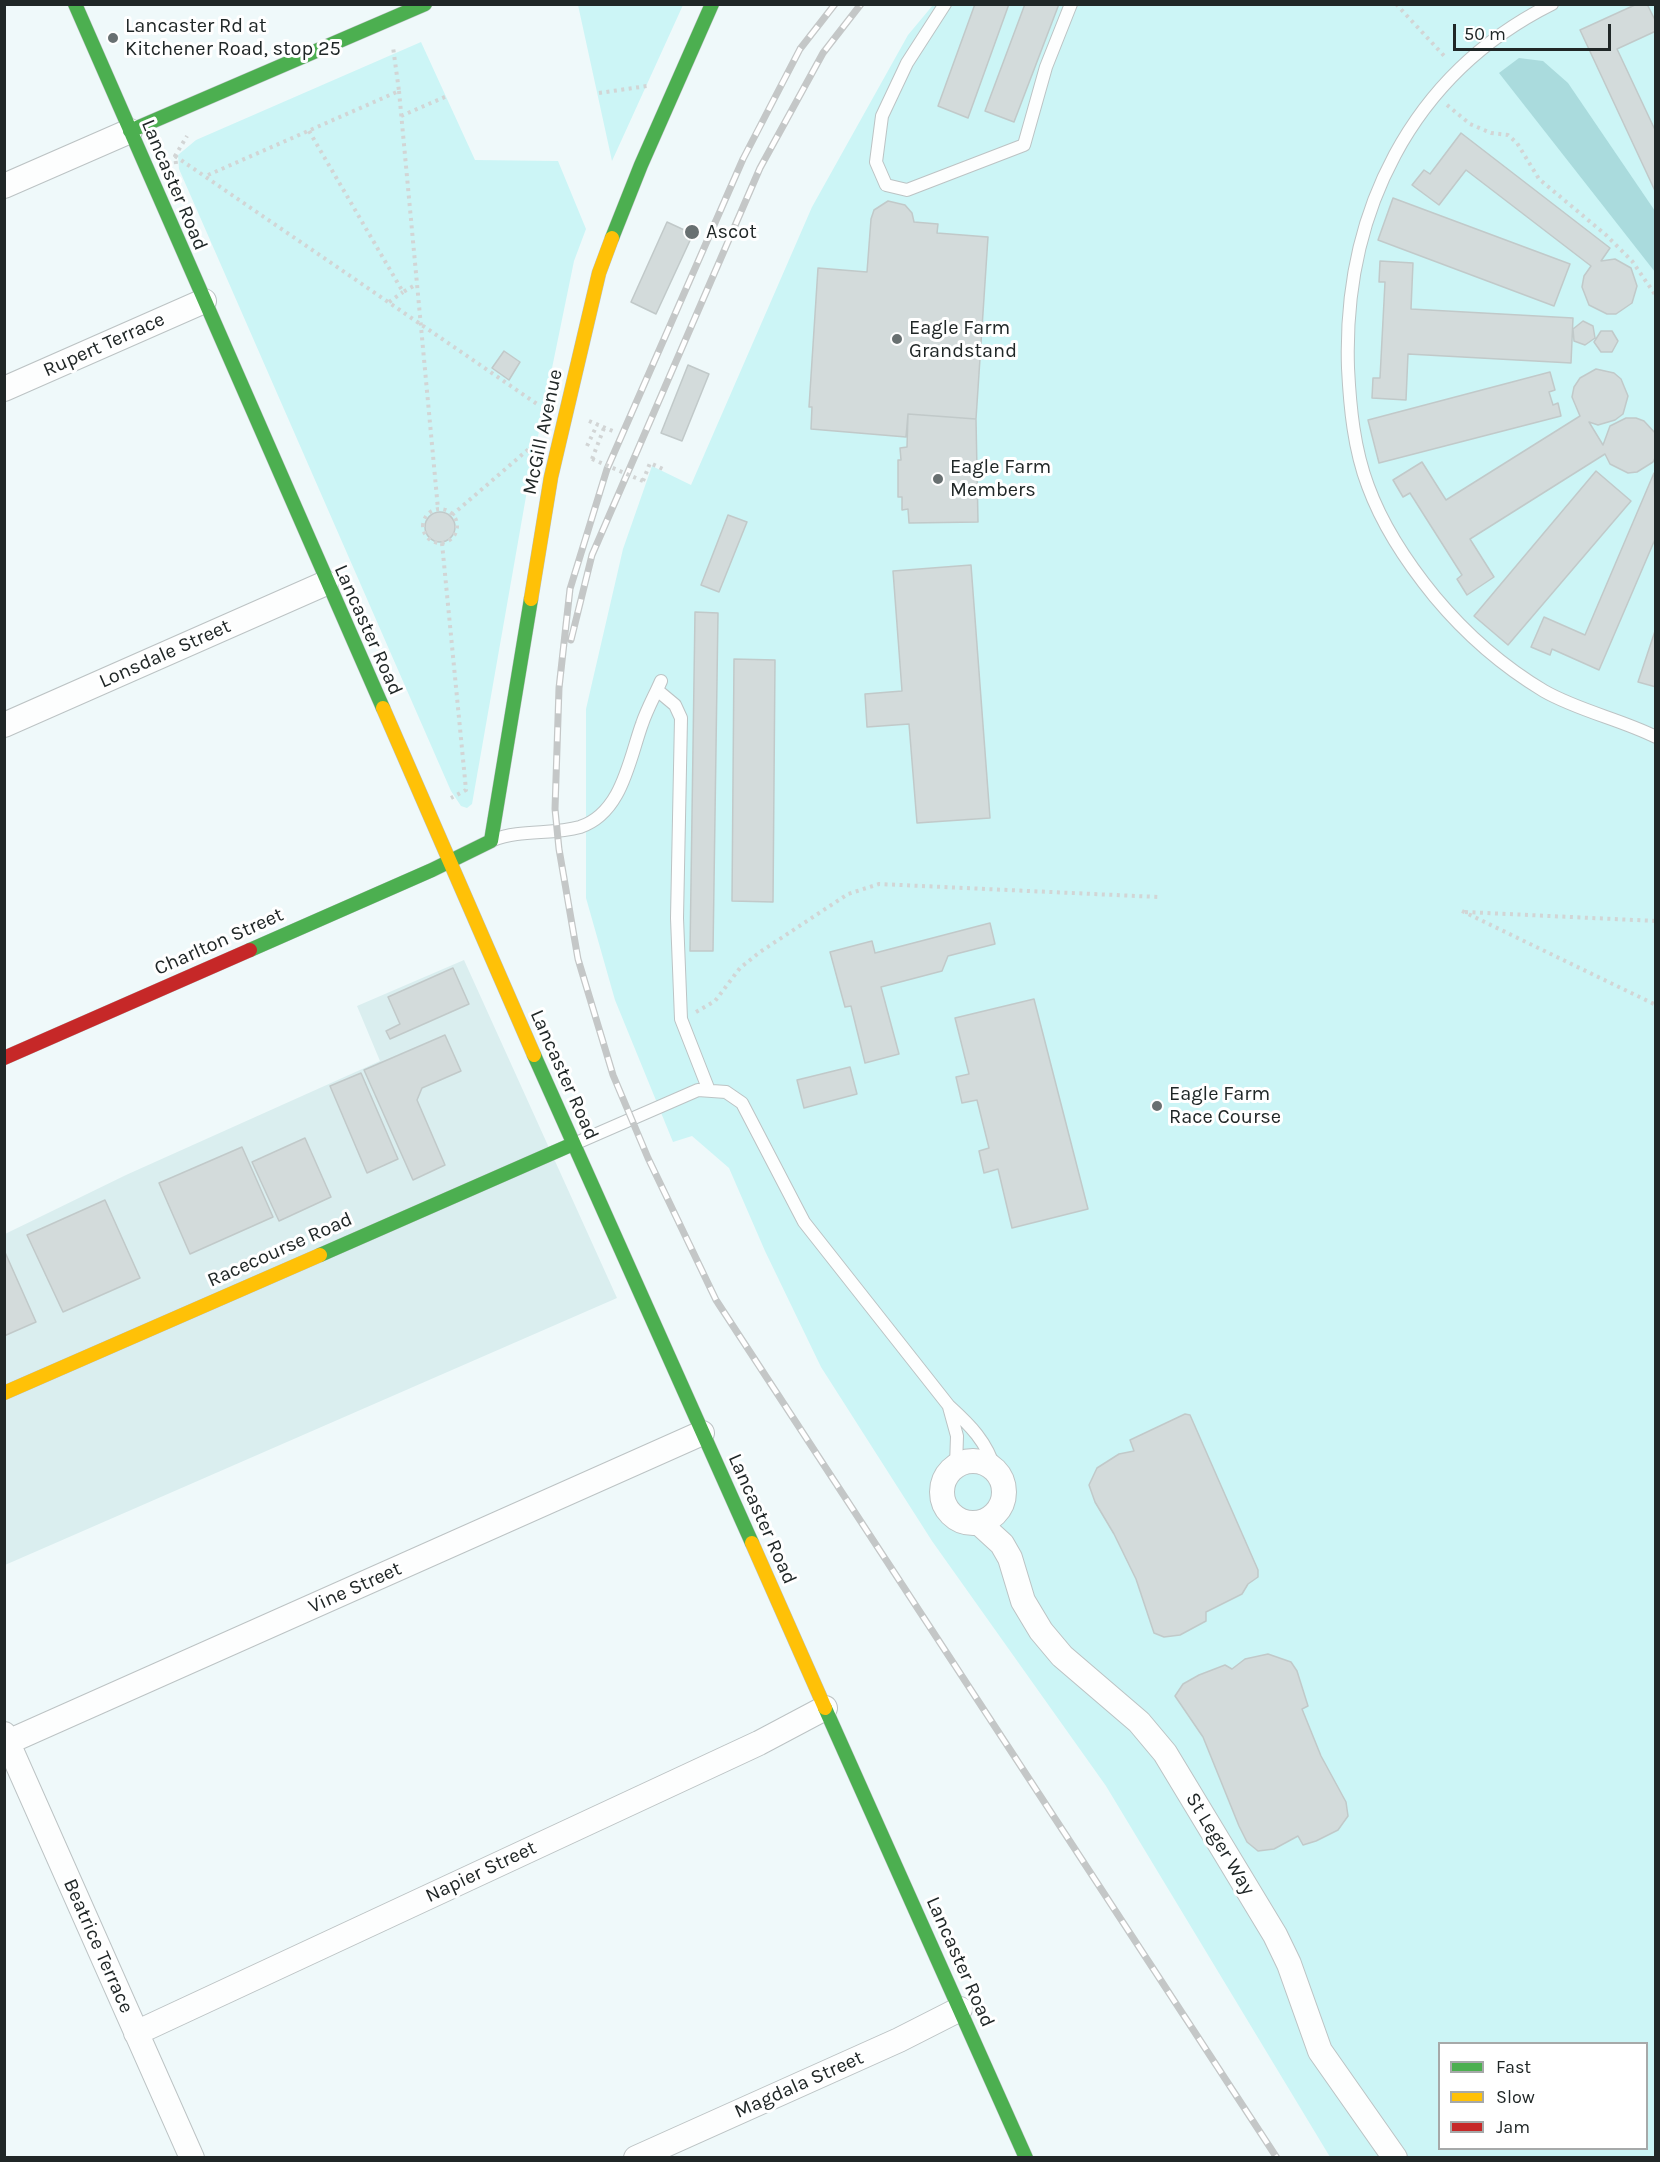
<!DOCTYPE html>
<style>
body{margin:0}
#map{position:relative;width:1660px;height:2162px;overflow:hidden;background:#eff9fa;font-family:Karla,sans-serif}
canvas{display:block}
.frame{position:absolute;inset:0;border:6px solid #202727;pointer-events:none}
.legend{position:absolute;left:1438px;top:2042px;width:210px;height:108px;box-sizing:border-box;background:#fff;border:2px solid #a6a9a9;margin:0;padding:8px 10px;list-style:none;font-size:18px;color:#202727}
.legend li{display:flex;align-items:center;gap:12px;height:30px}
.legend b{width:30px;border:2px solid #a6a9a9}
.scale{position:absolute;left:1453px;top:24px;width:158px;height:27px;box-sizing:border-box;border:3px solid #202727;border-top:0;padding-left:8px;font-size:18px;line-height:21px;white-space:nowrap;color:#202727;-webkit-text-stroke:4px #fff;paint-order:stroke}
</style>
<div id="map">
<canvas width="1660" height="2162"></canvas>
<div class="frame"></div>
<ul class="legend">
<li><b style="height:8px;background:#4caf50"></b>Fast</li>
<li><b style="height:8px;background:#ffc107"></b>Slow</li>
<li><b style="height:8px;background:#c62828"></b>Jam</li>
</ul>
<div class="scale">50 m</div>
</div>
<script>
const g = document.querySelector('canvas').getContext('2d');
g.lineJoin = 'round';
function paint(path, color) {
  g.fillStyle = color;
  g.fill(path, 'evenodd');
}
function strokePath(path, color, width, dash) {
  g.strokeStyle = color;
  g.lineWidth = width;
  g.lineCap = dash ? 'butt' : 'round';
  g.setLineDash(dash || []);
  g.stroke(path);
}
function drawText(font, color, halo, rows, align = 'center') {
  g.font = font + ' Karla,sans-serif';
  g.lineWidth = 6;
  g.setLineDash([]);
  g.textBaseline = 'middle';
  g.strokeStyle = halo;
  g.fillStyle = color;
  for (const [text, x, y, turn = 0] of rows) {
    g.save();
    g.translate(x, y);
    g.rotate((+turn || 0) * Math.PI / 180);
    g.textAlign = isNaN(turn) ? turn : align;
    if (halo) g.strokeText(text, 0, 0);
    g.fillText(text, 0, 0);
    g.restore();
  }
}
paint(new Path2D(`
 M464 960 617 1298 5 1565V1234L126 1175 380 1061 357 1006Z`), '#daeeef');
paint(new Path2D(`
 M578 5H683L612 161Z
 M933 5H1655V2157H1330L1106 1786 932 1541 821 1367 765 1251 729 1168 692 1136 673 1142 615 1000 586 898V709L623 549 652 466 691 485 812 207 908 35ZM1440 2044H1646V2148H1440Z
 M421 42 475 160 558 161 586 229 574 261 528 485 472 804 467 808 461 806 451 791 179 169 178 155 196 140Z`), '#ccf5f6');
paint(new Path2D(`
 M1519 58 1543 61 1568 83 1655 211V272L1499 73Z`), '#aadbdd');
const building = new Path2D(`
 M975 4H1009L968 118 938 106Z
 M1025 4H1059L1014 122 985 111Z
 M1637 4H1647L1656 22V31L1617 49 1656 132V193L1580 30Z
 M1461 133 1610 248 1601 261 1615 259 1631 268 1637 286 1632 303 1616 314H1607L1589 305 1582 287 1584 276 1591 266 1466 170 1439 205 1412 185 1424 170 1430 174Z
 M1393 198 1570 264 1554 306 1378 240Z
 M888 201 905 205 912 213 914 222 938 224 937 233 988 237 976 419 908 414 906 437 811 429 812 407H809L818 268 867 272 871 219 874 210Z
 M667 222 693 234 656 314 631 302Z
 M1380 261 1413 263 1411 309 1573 318 1571 363 1408 354 1406 400 1372 398 1373 378H1380L1385 282H1379Z
 M1583 321 1593 326 1595 338 1585 345 1574 341 1573 329Z
 M1601 331H1612L1618 341 1612 352H1601L1594 342Z
 M504 351 520 362 509 380 492 368Z
 M688 365 709 374 682 441 661 433Z
 M1596 369 1614 373 1621 379 1628 396 1623 414 1615 420 1598 425 1589 422 1603 445 1610 426 1626 418H1636L1644 421 1656 434V456L1653 462 1637 472 1628 473 1610 464 1605 454 1470 539 1494 577 1467 595 1457 579 1462 575 1410 493 1403 497 1393 480 1422 462 1446 500 1580 416 1572 397 1574 387 1580 378Z
 M1550 372 1555 390 1549 392 1553 405 1558 403 1561 416 1379 463 1368 420Z
 M908 414 976 419 978 522 909 523 908 509 902 510V497H898V460H901L900 448 907 447Z
 M1596 471 1631 501 1508 645 1474 616Z
 M1654 473 1656 537 1599 670 1552 649 1550 655 1531 647 1544 617 1585 635Z
 M425 527a15 15 0 1 1 30 0a15 15 0 1 1-30 0Z
 M728 515 747 522 719 592 701 585Z
 M971 565 990 818 917 823 909 724 867 727 865 694 902 691 893 571Z
 M695 612 718 613 713 951H690Z
 M1656 628V687L1638 682Z
 M734 659 775 660 773 902 732 901Z
 M990 923 995 944 948 956 942 971 881 987 899 1054 865 1063 851 1006 845 1007 830 952 872 941 875 953Z
 M453 968 469 1004 390 1039 386 1031 400 1024 388 997Z
 M1034 999 1088 1209 1012 1228 998 1169 984 1173 979 1151 989 1148 977 1100 962 1103 956 1077 969 1074 955 1018Z
 M445 1035 461 1071 422 1088 417 1100 445 1165 413 1180 364 1070Z
 M850 1067 857 1094 804 1108 797 1080Z
 M361 1073 398 1159 367 1173 330 1086Z
 M305 1138 331 1197 279 1221 252 1162Z
 M242 1147 273 1217 190 1254 159 1183Z
 M105 1200 140 1278 63 1312 27 1235Z
 M4 1250 36 1322 4 1336Z
 M1185 1414 1190 1415 1258 1570V1577L1248 1584 1242 1594 1206 1612V1621L1180 1635 1164 1637 1154 1633 1136 1579 1114 1534 1095 1502 1089 1485 1097 1468 1119 1454 1134 1451 1130 1440Z
 M1268 1654 1291 1662 1297 1671 1308 1706 1302 1709 1321 1756 1346 1802 1348 1816 1338 1830 1316 1841 1303 1845 1298 1836 1274 1849 1258 1851 1247 1842 1239 1826 1203 1737 1175 1696 1183 1684 1199 1675 1225 1665 1232 1669 1245 1659Z`);
paint(building, '#d3dbdb');
strokePath(building, '#c1c9c9', 1.5);
const lane = new Path2D(`
 M945 4 907 63 882 116 876 162 886 185 907 190 1024 145 1046 67 1071 4
 M1552 4C1410 75 1343 214 1348 368 1350 408 1354 449 1368 486 1383 527 1408 564 1435 597 1465 633 1504 667 1544 691 1579 711 1620 719 1656 737
 M657 690 675 705 681 718 677 918 681 1019 708 1088
 M493 840C521 829 552 835 580 827 622 813 629 760 642 724 647 709 655 695 661 681
 M574 1144 698 1090 726 1092 742 1103 804 1222 949 1406C970 1425 987 1442 995 1470
 M949 1407 957 1436 956 1466`);
const street = new Path2D(`
 M4 186 130 131
 M4 389 204 301
 M4 725 326 583
 M942 1492a31 31 0 1 1 62 0a31 31 0 1 1-62 0Z
 M979 1523 1002 1544 1010 1558 1023 1601 1041 1631 1062 1656 1139 1722 1165 1753 1275 1935 1289 1964 1320 2051 1395 2158
 M4 1734 192 2158
 M8 1742 702 1433
 M136 2033 759 1743 825 1708
 M636 2158 899 2040 960 2009`);
const fast = new Path2D(`
 M75 4 383 708
 M130 131 425 4
 M612 238 641 165 712 4
 M250 950 432 870 491 841 531 599
 M534 1055 752 1543
 M320 1255 573 1144
 M825 1708 1026 2158`);
const slow = new Path2D(`
 M531 599 551 477 599 273 612 238
 M383 708 534 1055
 M4 1393 320 1255
 M752 1543 825 1708`);
const jam = new Path2D(`
 M4 1058 250 950`);
strokePath(lane, '#bcc3c4', 14);
strokePath(street, '#bcc3c4', 26);
strokePath(fast, '#bcc3c4', 15);
strokePath(slow, '#bcc3c4', 15);
strokePath(jam, '#bcc3c4', 15);
strokePath(new Path2D(`
 M1396 4 1447 59
 M399 91 438 509
 M599 93 647 86
 M1447 105 1470 124 1491 133 1508 135 1517 143 1539 179 1606 235 1632 261 1656 296
 M401 116 447 96
 M309 131 403 292 417 284
 M175 156 540 406
 M176 164 175 156 187 136
 M208 175 399 91 393 47
 M389 302 403 292
 M589 421 615 432
 M587 446 597 425
 M592 459 604 428
 M643 481 650 463 663 469
 M423 526a17 17 0 1 1 34 0a17 17 0 1 1-34 0Z
 M452 515 531 447
 M442 543 466 790 451 798
 M1462 911 1654 1004
 M1465 912 1656 921
 M696 1012 715 1001 740 968 760 952 848 894 879 884 1158 897`), '#d2d5d5', 4, [3, 4.5]);
strokePath(lane, '#fdfefe', 12);
strokePath(street, '#fdfefe', 24);
strokePath(fast, '#4caf50', 14);
strokePath(slow, '#ffc107', 14);
strokePath(jam, '#c62828', 14);
const rail = new Path2D(`
 M835 4 800 49 743 159 607 469 570 589 559 688 555 809 559 849 578 959 613 1075 648 1158 716 1300 1277 2158
 M571 640 592 555 760 168 823 53 861 4`);
strokePath(rail, '#c4c7c7', 7);
strokePath(rail, '#fff', 4.5, [14]);
strokePath(new Path2D(`
 M592 459 643 481`), '#d2d5d5', 4, [3, 4.5]);
for (const [x, y, r, color] of [
 [113,38,6,"#687071"],
 [692,232,8,"#687071"],
 [897,339,6,"#687071"],
 [938,479,6,"#687071"],
 [1157,1106,6,"#687071"]
]) {
  const dot = new Path2D();
  dot.arc(x, y, r, 0, 2 * Math.PI);
  g.fillStyle = color;
  g.fill(dot);
  strokePath(dot, '#fff', 2);
}
drawText('20px', '#202727', '#fff', [
 ["Lancaster Rd at",125,26],
 ["Kitchener Road, stop 25",125,49],
 ["Ascot",706,232],
 ["Eagle Farm",909,328],
 ["Grandstand",909,351],
 ["Eagle Farm",950,467],
 ["Members",950,490],
 ["Eagle Farm",1169,1094],
 ["Race Course",1169,1117]
], 'left');
drawText('20px', '#202727', '#fff', [
 ["Lancaster Road",174,185,67],
 ["Rupert Terrace",104,345,-24],
 ["McGill Avenue",543,432,-78],
 ["Lancaster Road",368,630,66],
 ["Lonsdale Street",165,654,-24],
 ["Charlton Street",219,942,-24],
 ["Lancaster Road",564,1075,66],
 ["Racecourse Road",280,1250,-24],
 ["Lancaster Road",762,1519,66],
 ["Vine Street",355,1588,-24],
 ["St Leger Way",1220,1844,59],
 ["Napier Street",481,1872,-25],
 ["Beatrice Terrace",98,1946,66],
 ["Lancaster Road",960,1962,66],
 ["Magdala Street",799,2085,-24]
]);
</script>
